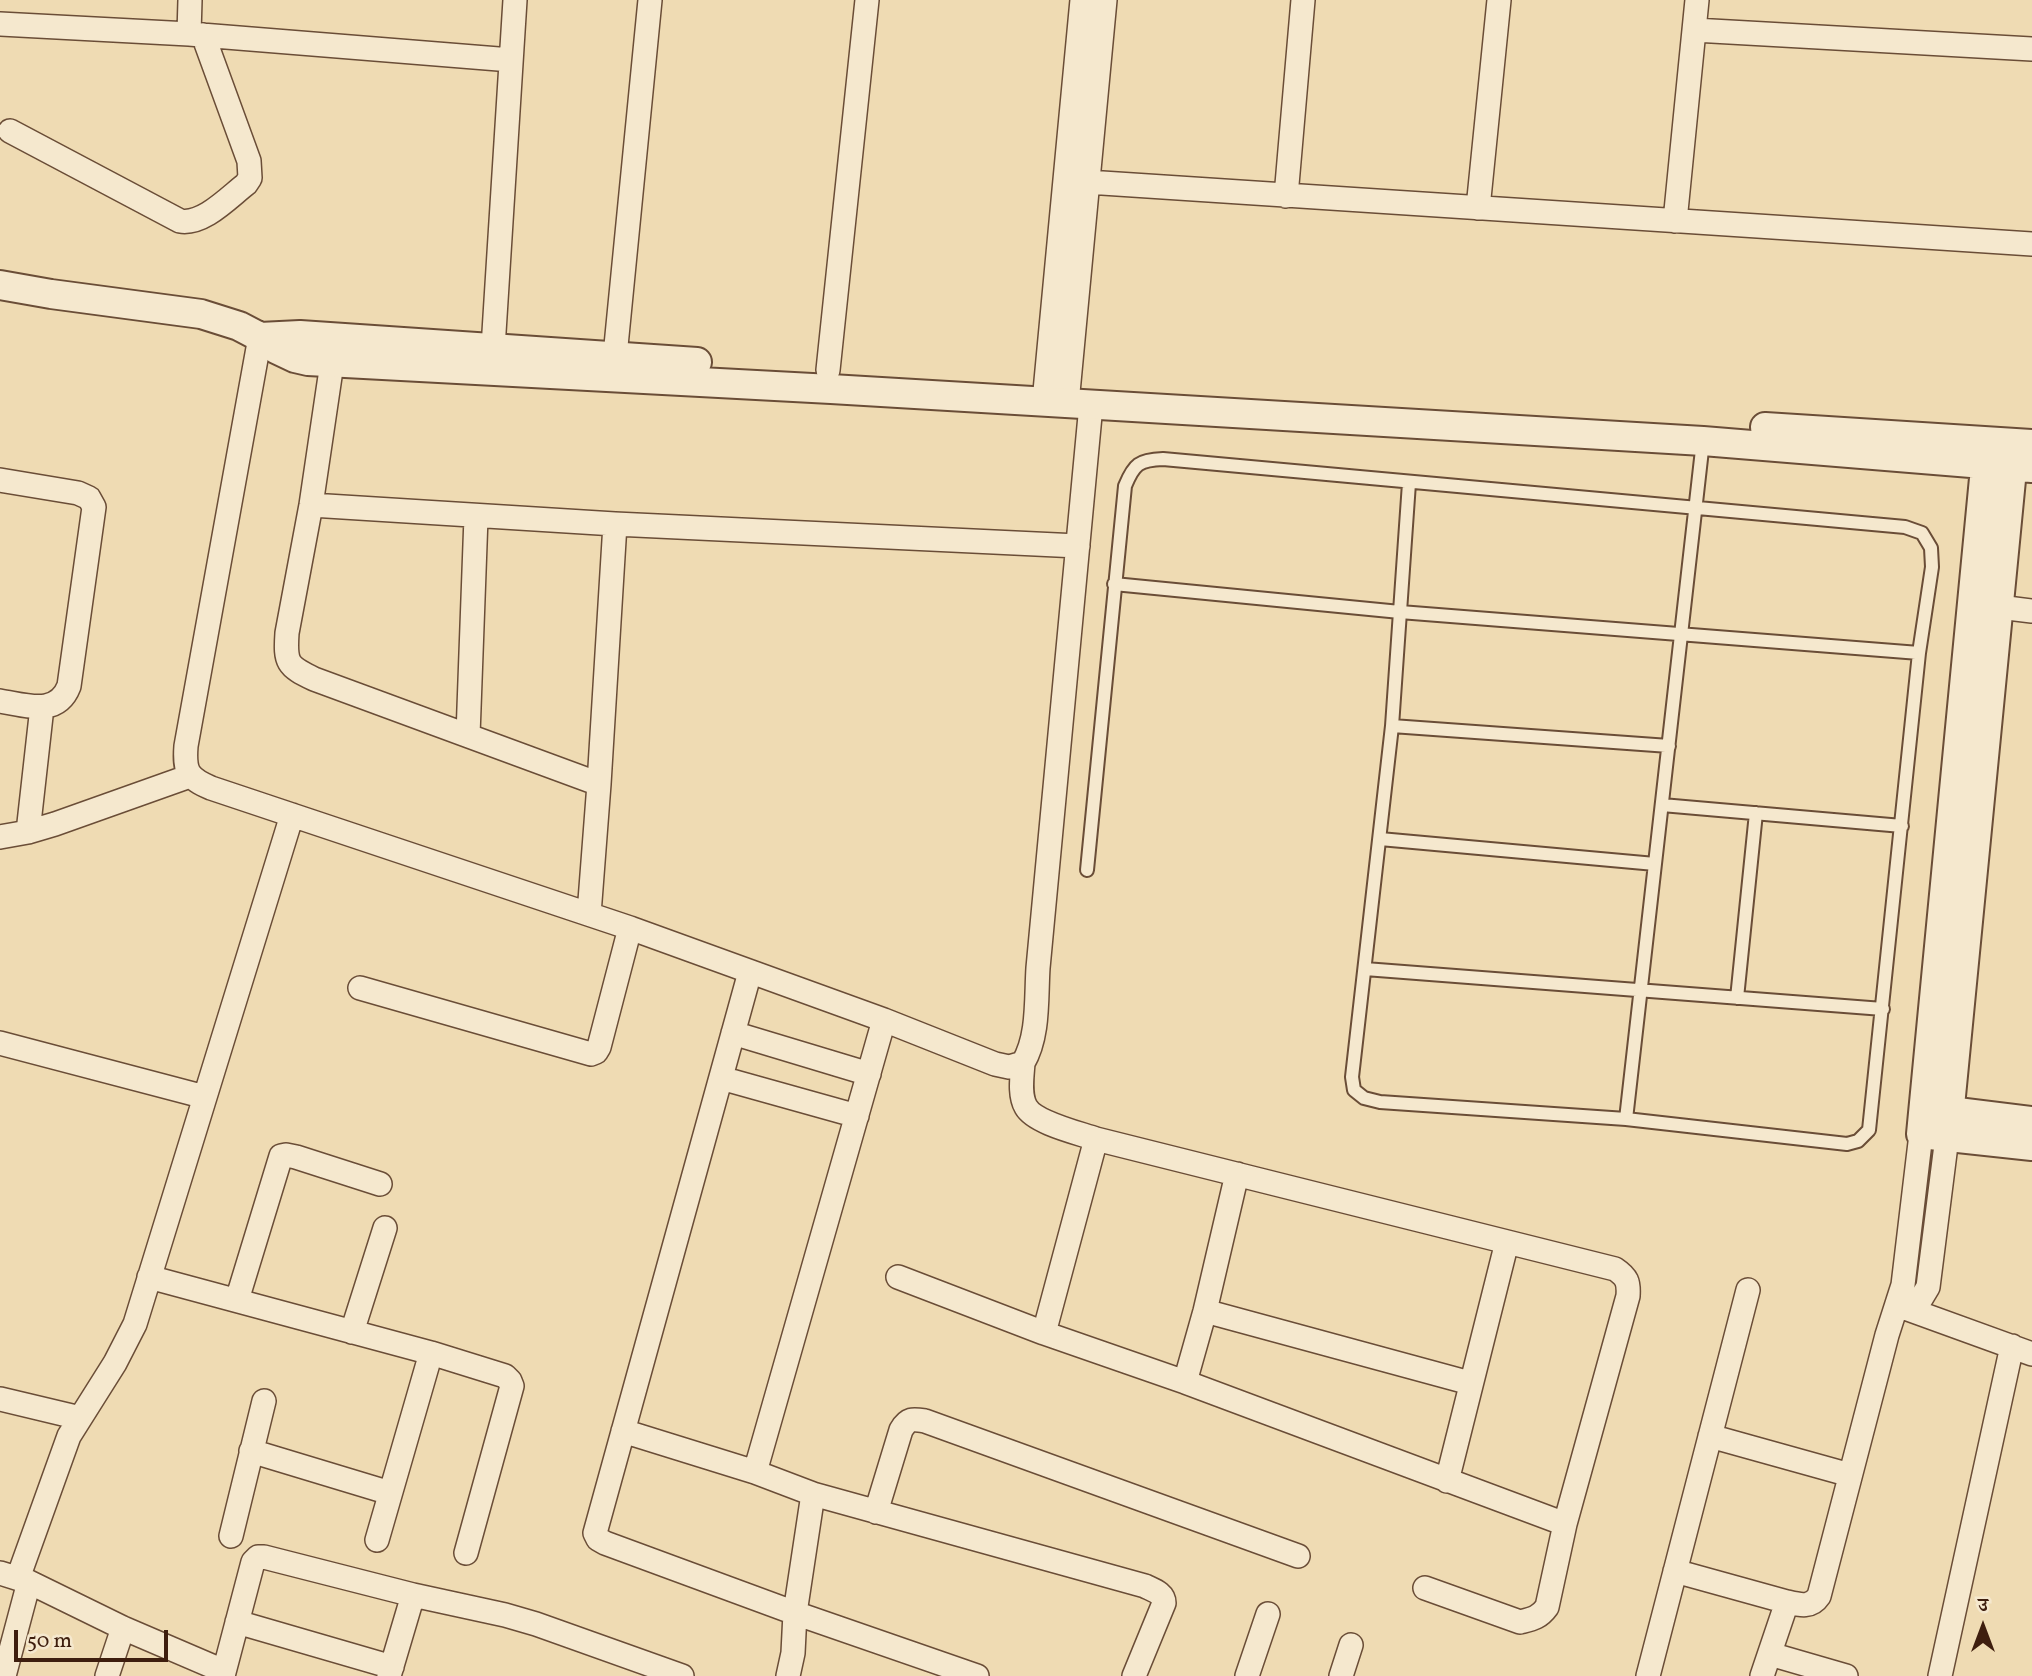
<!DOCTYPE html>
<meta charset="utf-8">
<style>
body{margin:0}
#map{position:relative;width:2032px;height:1676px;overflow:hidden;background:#efdbb3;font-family:Vollkorn,"Noto Serif Devanagari",serif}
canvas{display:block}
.north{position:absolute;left:1948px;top:1592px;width:70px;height:70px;-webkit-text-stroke:5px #f5e8ce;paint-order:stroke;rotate:0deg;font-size:19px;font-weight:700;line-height:28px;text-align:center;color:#3e1e0e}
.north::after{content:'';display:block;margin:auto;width:24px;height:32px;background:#3e1e0e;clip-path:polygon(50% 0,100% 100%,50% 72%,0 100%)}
.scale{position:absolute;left:14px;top:1630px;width:154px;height:32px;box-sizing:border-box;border:4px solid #3e1e0e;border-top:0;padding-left:9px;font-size:21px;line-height:24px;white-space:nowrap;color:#3e1e0e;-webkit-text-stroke:5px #f5e8ce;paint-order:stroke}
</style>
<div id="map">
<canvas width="2032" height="1676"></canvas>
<div class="north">उ</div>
<div class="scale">50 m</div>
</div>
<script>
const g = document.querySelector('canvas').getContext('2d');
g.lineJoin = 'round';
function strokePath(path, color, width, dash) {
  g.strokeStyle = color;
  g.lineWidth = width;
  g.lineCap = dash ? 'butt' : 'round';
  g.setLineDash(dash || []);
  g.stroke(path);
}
const service = new Path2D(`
 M1409 483 1392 726 1352 1077 1354 1090 1364 1098 1380 1102 1626 1119 1703 441
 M1114 584 1400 612 1919 653
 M1392 726 1669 746
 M1662 805 1902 826
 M1380 839 1655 864
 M1087 870 1125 486C1134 464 1139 460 1163 459L1905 527 1922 533 1931 548 1932 567 1919 653 1869 1130 1858 1141 1847 1144 1626 1119
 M1365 969 1883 1009
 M1737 998 1756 813`);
const minor = new Path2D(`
 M0 24 189 34 511 60
 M1694 30 2032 49
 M189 34 190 0
 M10 131 180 221C203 225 228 198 246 184L250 178 249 161 203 35
 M1087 182 2032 244
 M1286 196 1303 0
 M1478 208 1499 0
 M1675 221 1697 0
 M260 337 186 746C184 772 188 778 211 788L630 928 884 1020 995 1064 1009 1067 1023 1063C1039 1036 1036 999 1038 968L1091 405
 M615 356 650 0
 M332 363 311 505 287 633C285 663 287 666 314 679L599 784
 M492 364 515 0
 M828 370 867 0
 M1044 402 1082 0
 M1067 403 1105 0
 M0 480 78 493 89 498 94 507 69 686C57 717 26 705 0 701
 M311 505 615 524 1078 546
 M1999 607 2032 611
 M468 735 476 517
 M28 832 42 707
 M0 837 28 832 55 824 190 776
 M589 914 599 784 615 524
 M750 972 595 1533 598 1539 605 1543 795 1613 977 1676
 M360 988 591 1054 596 1052 599 1047 630 928
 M733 1033 869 1074
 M0 1043 205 1097
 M1023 1063C1022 1077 1019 1095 1026 1107 1035 1123 1079 1133 1096 1139
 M721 1078 857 1116
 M149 1277 431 1353 505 1376 510 1381 512 1386 466 1553
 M898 1277 1044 1333 1185 1382 1565 1524
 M237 1300 281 1156 286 1155 296 1157 380 1184
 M1905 1308 2032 1354
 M1205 1311 1470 1383
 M1895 1311 1919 1302 1928 1287 1947 1137
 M352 1332 385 1228
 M1044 1333 1096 1139 1615 1269C1627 1277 1629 1282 1628 1296L1565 1524 1547 1607C1539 1618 1532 1619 1520 1622L1425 1588
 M1185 1382 1205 1311 1237 1174
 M0 1399 80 1418
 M623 1431 755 1472 813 1494 795 1613 793 1653 788 1676
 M1710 1436 1850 1475
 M251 1451 390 1493
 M755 1472 884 1020
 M1447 1481 1507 1242
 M813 1494 1145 1586C1153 1590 1164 1593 1164 1603L1134 1676
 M876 1512 901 1430C908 1418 913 1419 925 1421L1298 1556
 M231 1536 264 1401
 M377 1540 431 1353
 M1675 1571 1787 1602
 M0 1573 29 1582 123 1628 214 1667 220 1676
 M18 1578 69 1436 115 1363 135 1324 292 815
 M237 1622 392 1667
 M1770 1654 1846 1676
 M4 1676 29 1582
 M107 1676 123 1628
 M223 1676 253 1562 258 1557H264L413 1595 505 1615 536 1624 682 1676
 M389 1676 413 1595
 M1247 1676 1268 1614
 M1341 1676 1351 1645
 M1648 1676 1748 1290
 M1762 1676 1787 1602C1800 1605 1811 1608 1819 1596L1887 1335 1903 1285 1921 1134
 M1940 1676 2012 1346`);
const tertiary = new Path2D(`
 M0 285 51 294 201 314 239 326 260 337 276 349 295 358 308 361 831 389 1703 441 2032 468
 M260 337 300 335 697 362
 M1765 427 2032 444
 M1987 447 1921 1134 2032 1146
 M1933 1109 2032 1121
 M1947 1137 2014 449`);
strokePath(service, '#6a4d37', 16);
strokePath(minor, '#6a4d37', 26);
strokePath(tertiary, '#6a4d37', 32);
strokePath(service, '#f5e8ce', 12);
strokePath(minor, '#f5e8ce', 23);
strokePath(tertiary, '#f5e8ce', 28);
</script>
